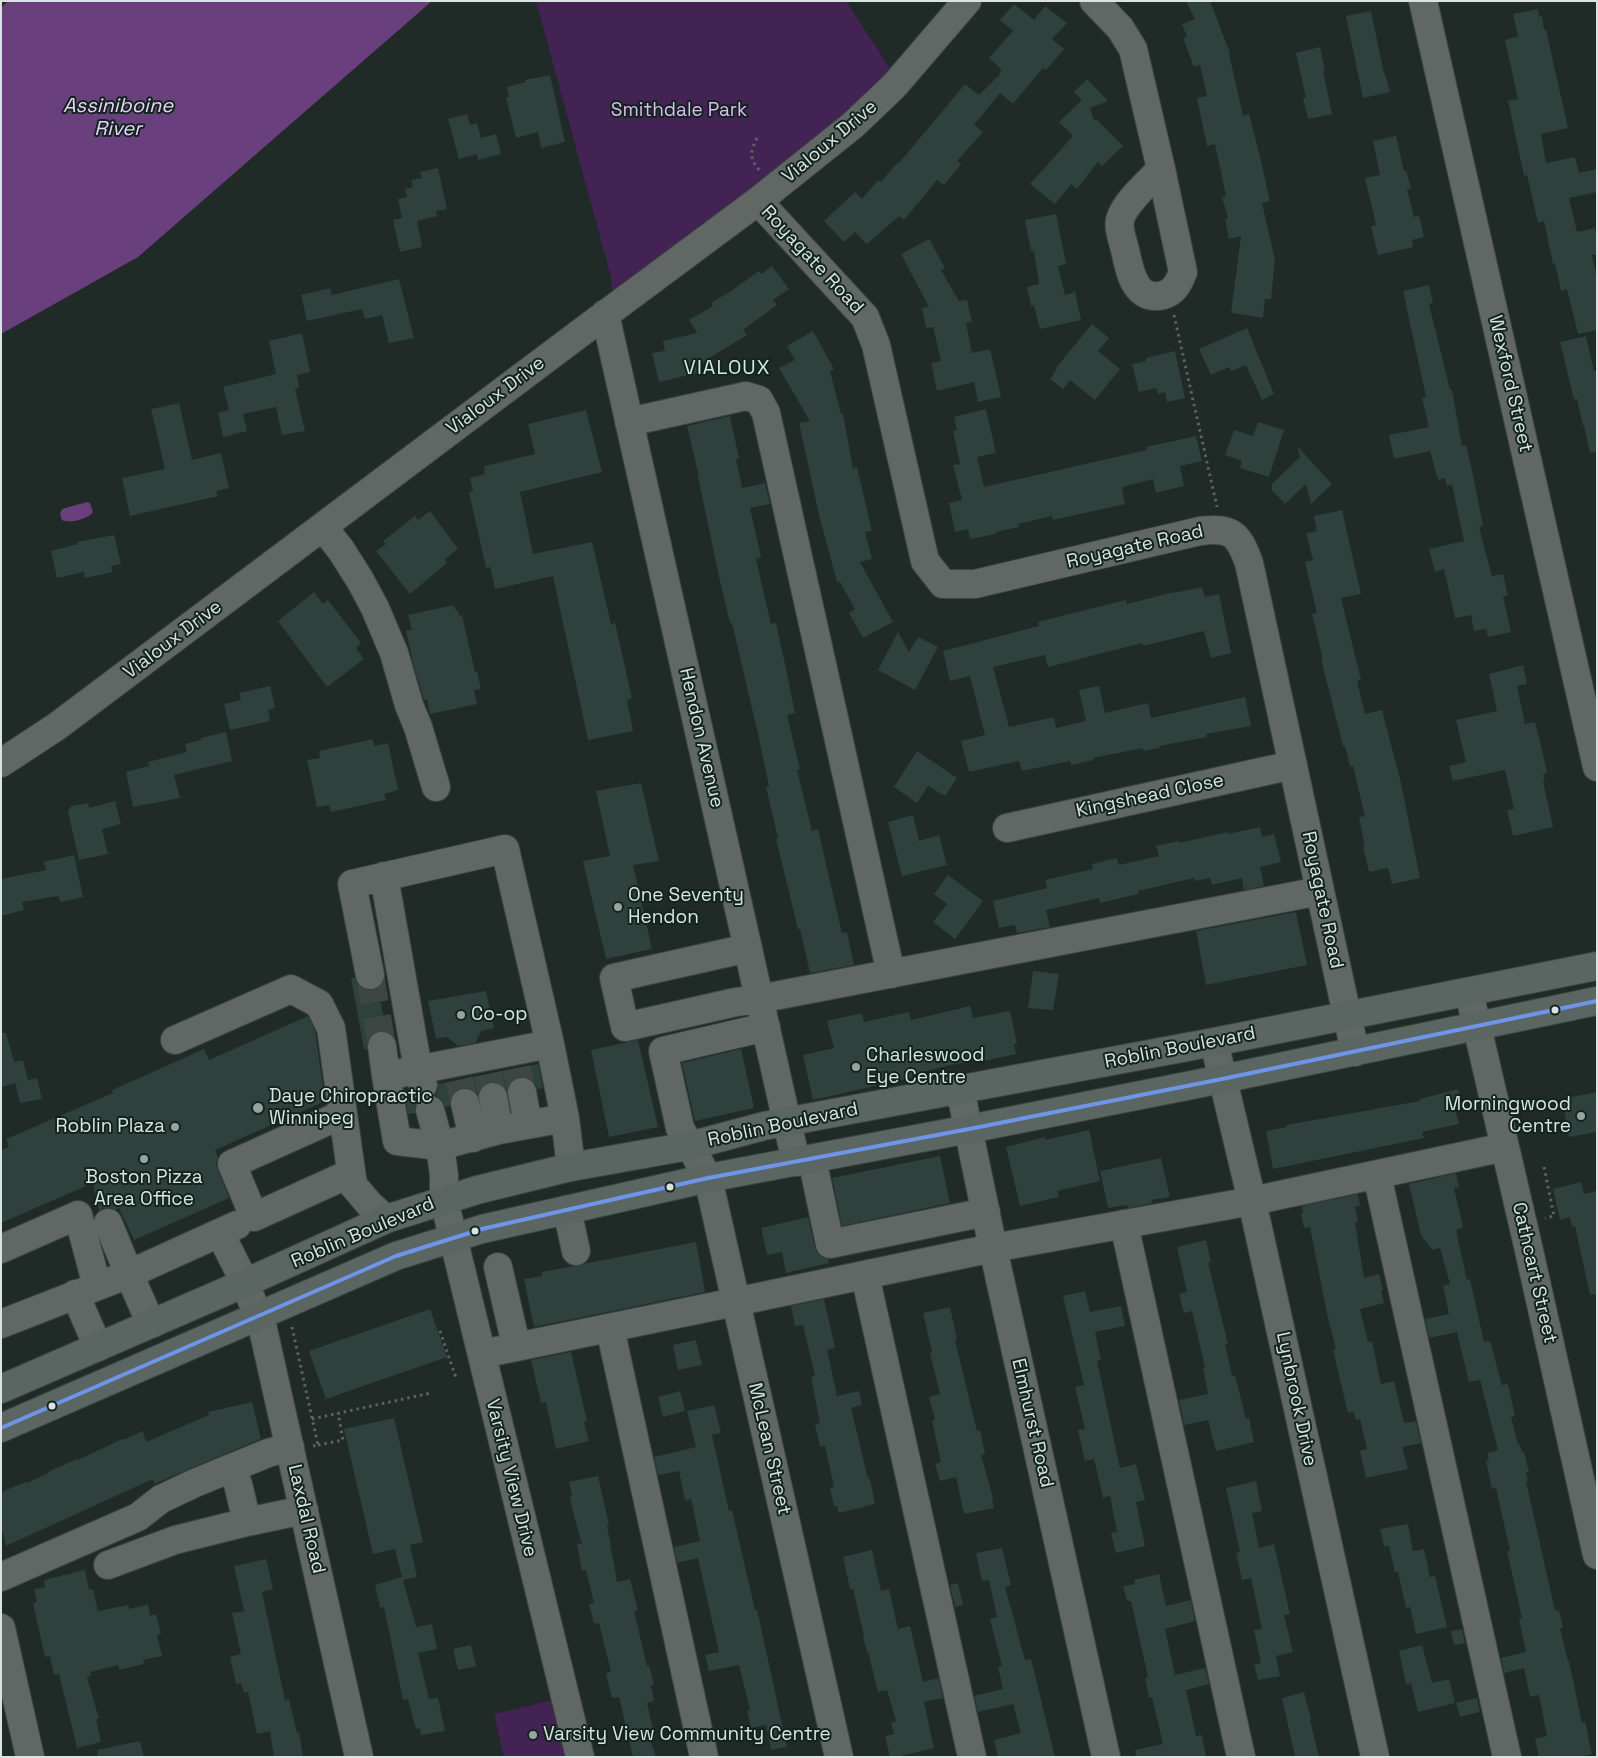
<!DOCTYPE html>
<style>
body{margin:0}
#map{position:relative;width:1598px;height:1758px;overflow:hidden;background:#202a27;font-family:"Space Grotesk",sans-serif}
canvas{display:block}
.frame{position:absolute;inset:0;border:2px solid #d9e4e0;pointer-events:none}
</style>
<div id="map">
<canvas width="1598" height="1758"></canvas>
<div class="frame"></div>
</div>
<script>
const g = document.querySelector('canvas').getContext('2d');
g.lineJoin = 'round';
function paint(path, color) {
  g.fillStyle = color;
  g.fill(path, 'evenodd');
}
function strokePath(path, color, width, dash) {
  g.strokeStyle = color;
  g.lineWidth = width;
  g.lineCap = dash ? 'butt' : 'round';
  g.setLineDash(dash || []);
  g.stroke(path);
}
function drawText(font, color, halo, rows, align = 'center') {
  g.font = font + ' "Space Grotesk",sans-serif';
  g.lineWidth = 4;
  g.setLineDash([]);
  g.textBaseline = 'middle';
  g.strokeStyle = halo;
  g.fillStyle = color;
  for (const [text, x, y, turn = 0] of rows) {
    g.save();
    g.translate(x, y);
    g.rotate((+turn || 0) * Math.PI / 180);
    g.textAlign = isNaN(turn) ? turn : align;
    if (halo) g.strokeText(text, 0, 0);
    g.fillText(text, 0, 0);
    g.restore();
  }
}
paint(new Path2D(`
 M536 1H846L891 70 853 116 613 296 610 273Z
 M558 1699 573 1757H504L494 1714Z`), '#432354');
paint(new Path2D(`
 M8 1H432L138 257 1 334V8Z
 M87 502 90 503 93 512C88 519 69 524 62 520L60 514 62 509Z`), '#6a3f7e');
paint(new Path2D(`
 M1186 1H1210L1230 53 1229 54 1243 116 1249 114 1261 161 1270 201 1262 203 1275 260 1271 299H1265L1263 318 1231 313 1241 236 1229 239 1225 219 1228 218 1222 197 1226 196 1215 144 1207 146 1197 98 1207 96 1200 65 1194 67 1183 38 1187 37 1182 24 1195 19Z
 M1014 4 1034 20 1045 6 1067 23 1052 39 1064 49 1046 70 1043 68 1013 104 1000 93 974 125 983 132 957 161 961 164 944 185 937 180 904 220 899 216 867 244 855 232 844 242 824 221 855 192 862 199 878 180 881 182 898 162 899 163 965 84 979 95 1000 74 999 73 1002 70 989 58 1013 31 1000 20Z
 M1538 9 1539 17 1542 16 1544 30H1546L1568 128 1541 134 1546 163 1575 157 1579 173 1597 169V192L1569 198 1577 232 1595 228 1597 238V254L1592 255 1597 279V330L1578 334 1567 289 1561 291 1555 263 1553 264 1544 221 1538 223 1527 175 1524 176 1508 101 1518 99 1505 40 1518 36 1513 14Z
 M1371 11 1384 74H1385L1390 92 1363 98 1346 16Z
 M1320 47 1325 71H1323L1332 114 1308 119 1303 98H1306L1296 53Z
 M550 75 565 142 541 148 538 132 516 138 506 97H509L507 87 526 82 525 80Z
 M1087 79 1108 101 1090 108 1094 120H1097L1123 146 1102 166 1098 162 1077 189 1071 184 1055 204 1030 184 1073 136 1059 122 1082 100 1074 92Z
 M467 114 470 125 477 123 481 138 496 134 501 154 478 160 477 154 459 159 448 119Z
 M1396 136 1404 171 1406 170 1411 189H1407L1414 217 1419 216 1424 237 1412 240 1413 247 1378 255 1371 226 1376 225 1365 178 1380 175 1373 141Z
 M438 168 447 209 436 211 437 216 417 221 422 247 400 252 393 220 402 218 398 199 407 197 405 189 413 187 411 180 422 178 420 172Z
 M1056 214 1066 264 1058 266 1065 295 1075 292 1081 320 1040 329 1034 305 1031 306 1027 287 1039 284 1034 251H1031L1025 220Z
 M929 239 945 268 941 270 959 301 967 300 972 322 966 323 972 353 990 349 1001 397 978 402 974 382 937 391 931 363 941 361 933 327 926 328 922 308 929 307 901 254Z
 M772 266 789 289 773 300 777 305 743 330 747 335 696 366 697 373 659 382 652 353 665 351 663 341 697 333 689 320 713 306 711 303 731 291 759 271 761 274Z
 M399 279 414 338 389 343 382 315 365 319 362 309 307 321 301 295 330 288 332 295Z
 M1429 285 1433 303 1429 304 1450 390H1452L1462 446 1466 445 1473 475 1483 526 1479 527 1492 576 1503 574 1508 596H1503L1511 632 1488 637 1486 629 1474 631 1471 615 1455 618 1444 569 1435 572 1429 549 1464 541 1452 485 1447 486 1445 478 1438 480 1430 451 1394 459 1389 435 1429 427 1422 398 1426 397 1403 291Z
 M1092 324 1109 338 1098 351 1120 369 1095 400 1070 380 1063 389 1050 379 1057 369 1056 368Z
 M1247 328 1274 394 1262 400 1246 365 1231 371 1229 367 1211 375 1199 349Z
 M813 331 834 369 830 371 841 414H843L853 468 857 467 872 531 865 532 872 559 860 562 893 622 863 638 849 613 855 609 840 582H837L819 515 799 423 810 421 779 368 795 360 787 346Z
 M302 333 310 372 297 375 299 388 295 389 305 431 282 435 276 407 243 414 247 431 223 437 218 413 229 410 223 387 276 374 269 341Z
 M1586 336 1594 371H1597V452L1590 453 1584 425 1583 426 1577 399 1574 400 1560 342Z
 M1175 351 1185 398 1167 402 1165 392 1158 394 1156 388 1139 392 1132 364 1146 361V358Z
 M179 403 192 460 221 453 229 488 216 491 218 496 130 516 122 478 165 469 151 409Z
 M986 409 996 453 977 457 984 487 1147 450 1146 447 1196 436 1202 461 1180 466 1184 486 1156 493 1153 479 1126 486 1122 488 1125 504 1053 520 1052 516 1018 524 1019 527 996 532V534L970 539 968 529 955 532 949 503 962 500 953 465 960 464 953 431 957 430 954 417Z
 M586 410 602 472 520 492 533 554 592 542 611 624 615 623 632 698 627 700 633 731 588 740 553 576 495 589 490 567 486 568 469 492 473 491 470 478 485 474 484 466 535 454 528 424Z
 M730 416 739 458 736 459 742 488 765 483 770 504 750 508 761 557 756 559 771 624 776 623 785 664 795 713 787 715 800 769 797 770 812 831 818 829 842 933 847 932 854 965 810 973 800 929H798L776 839 778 838 766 787 769 786 758 734 732 623H730L720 581 698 477H699L687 426Z
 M1258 422 1284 430 1269 477 1240 468 1242 461 1225 455 1234 430 1253 436Z
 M1298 447 1332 484 1311 504 1306 484 1285 504 1272 490V484L1300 457Z
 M1342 510 1361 594 1341 598 1361 680 1357 681 1365 714 1382 710 1401 783 1420 878 1392 884 1388 868 1369 872 1363 847H1365L1359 817 1365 816 1353 766 1350 767 1345 746H1343L1321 659H1323L1312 614 1317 613 1305 562 1313 560 1306 533 1317 531 1314 516Z
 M430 511 458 549 445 559 447 563 410 594 376 551 386 544 383 541 415 516 418 520Z
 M114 535 121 564 111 566 113 572 85 578 84 572 57 578 51 551 78 544 77 542Z
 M1202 587 1205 597 1219 594 1231 653 1211 658 1204 631 1143 646 1142 643 1048 667 1045 655 993 667 1009 727 1054 717 1056 728 1086 721 1079 690 1099 686 1105 713 1148 703 1151 718 1245 697 1251 726 1206 734 1207 737 1159 746 1160 748 1143 751V748L1093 758V760L1071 765 1070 761 1022 771 1019 761 969 772 961 741 985 735 970 676 950 681 943 651 1039 626 1038 622 1085 610 1126 600 1127 604 1174 592V593Z
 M314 592 323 604 328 600 361 643 356 648 364 659 327 687 278 621Z
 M454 605 456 611H458L459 616 462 615 475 672H477L481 689 474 690 477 704 430 714 427 700H424L413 663 406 631 412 630 408 615Z
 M898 632 909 652 918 637 938 647 915 690 878 670Z
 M1523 665 1527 684 1517 686 1525 724 1535 722 1542 750 1547 773 1543 774 1545 780 1543 781 1553 827 1513 836 1507 810 1514 809 1505 770 1453 781 1449 766 1466 762 1456 720 1497 711 1489 674Z
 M270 686 275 708 268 710 270 721 230 730 224 704 241 700 239 693Z
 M226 732 232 761 174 775 180 798 133 807 126 772 149 766 148 762 187 752 185 744 201 740V738Z
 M373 739 374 746 388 743 398 790 384 794 386 800 331 812 329 805 317 807 307 760 320 758 319 751Z
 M917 751 957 778 945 796 928 786 917 803 894 787Z
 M641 783 659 861 633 865 652 949 606 959 583 861 610 856 596 791Z
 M115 801 121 824 102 829 108 854 79 860 68 812 71 806 88 803 89 808Z
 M913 815 919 841 939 835 947 865 902 876 888 822Z
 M1260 827 1262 837 1274 834 1281 862 1260 867 1264 886 1244 890 1242 878 1212 885 1210 878 1195 881 1194 878 1138 891V894L1100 903 1099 898 1046 910 1050 927 1017 933 1015 925 999 928 993 901 1047 888 1045 880 1093 869 1092 864 1117 858 1119 865 1159 856 1156 846 1179 841V843L1228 832V834Z
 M74 855 83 897 61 902 58 896 22 902 24 910 1 916V879L46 870 44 862Z
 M948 875 983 901 955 939 933 922 947 904 934 894Z
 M1296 912 1307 965 1206 985 1196 931Z
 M1033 971 1059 974 1053 1010 1028 1008Z
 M351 978H355L358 985 365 990H373L378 988 386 1031H379L372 1034 367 1041V1049H364Z
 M486 991 494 1028 481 1031 475 1043 458 1046 447 1037 436 1039 428 1001Z
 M970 1006 973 1018 1010 1011 1017 1044H1014L1016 1054 984 1061V1059L950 1065 923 1072V1075L813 1100 803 1055 834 1048 827 1021 862 1013 864 1022 909 1012 911 1020Z
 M308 1016 315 1030 325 1101 215 1150 218 1158 216 1163 218 1170 229 1198 134 1240 119 1208 115 1210 110 1208H103L99 1211 93 1183 1 1223V1150L9 1147 6 1139 113 1093 112 1090 204 1049 209 1060Z
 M1 1033H6L14 1062 23 1060 28 1080 1 1087Z
 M638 1040 658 1127 609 1137 591 1050Z
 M741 1049 754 1108 695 1121 682 1063Z
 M538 1064 543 1088 537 1089 534 1082 528 1077H520L512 1080 507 1086V1091L505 1087 499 1083 491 1082 483 1085 478 1095 470 1088H461L455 1091 450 1098V1106L445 1107 441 1099 435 1095 438 1089V1084Z
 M37 1078 42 1099 20 1103 15 1083Z
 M1458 1089 1463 1107 1455 1109 1459 1124 1422 1132 1424 1138 1273 1169 1266 1131 1287 1127 1286 1125 1420 1101V1099Z
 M404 1090H408L412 1096 418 1100 415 1106V1113L408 1114Z
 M1597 1092V1132L1569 1137 1562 1099Z
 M1089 1130 1100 1181 1057 1191 1059 1197 1020 1206 1006 1147 1045 1137V1140Z
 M940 1156 950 1203 842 1226 832 1178Z
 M1161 1158 1170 1197 1151 1200 1152 1203 1128 1208 1127 1205 1108 1208 1100 1171Z
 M1456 1173 1459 1187 1454 1188 1463 1227 1456 1230 1467 1280 1470 1279 1484 1342 1490 1341 1502 1385 1508 1384 1515 1416 1511 1417 1518 1445H1520L1522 1452H1524L1529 1472H1526L1528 1481H1526L1555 1611 1559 1610 1563 1628 1560 1629 1568 1661H1569L1582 1723 1585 1722 1592 1754 1579 1757H1539L1535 1739 1547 1736 1539 1695 1530 1697 1524 1668 1504 1673 1501 1658 1526 1652 1519 1619 1522 1618 1507 1551H1510L1496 1488 1492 1489 1486 1461 1489 1460 1487 1453 1498 1450 1480 1380 1469 1382 1457 1332 1429 1338 1425 1319 1449 1314 1443 1286 1450 1284 1440 1248 1432 1250 1421 1235 1409 1184Z
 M1581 1182 1584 1194 1597 1191V1294L1590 1295 1575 1226 1572 1227 1570 1217 1560 1220 1553 1189Z
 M1358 1194 1360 1206 1355 1207 1358 1222 1355 1223 1364 1278 1379 1274 1383 1290 1381 1291 1384 1303 1360 1309 1368 1342 1372 1341 1381 1384 1394 1381 1404 1423 1416 1421 1421 1443 1402 1447 1408 1469 1366 1478 1360 1451 1367 1449 1360 1419 1356 1420 1354 1412 1348 1413 1333 1350 1336 1349 1327 1314 1310 1227 1304 1228 1301 1214 1303 1213 1302 1206Z
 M808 1217 815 1248 819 1255 828 1259 829 1263 786 1273 782 1252 767 1255 761 1228Z
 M1206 1240 1211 1262 1208 1263 1228 1344H1225L1232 1376 1235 1375 1246 1419 1249 1418 1254 1442 1216 1451 1208 1420 1184 1425 1179 1400 1208 1394 1203 1368 1205 1367 1192 1311 1184 1313 1179 1294 1187 1292 1177 1247Z
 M696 1242 705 1292 534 1327 524 1279 542 1276V1272Z
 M1085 1291 1090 1312 1121 1306 1125 1326 1095 1332 1101 1360 1097 1361 1120 1468 1136 1464 1145 1500 1136 1502 1145 1546 1116 1553 1111 1533 1117 1532 1110 1496 1103 1498 1094 1459 1085 1461 1078 1430 1085 1429 1075 1387 1084 1385 1063 1296Z
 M824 1299 835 1348 827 1350 837 1396 859 1391 862 1405 851 1408 868 1479H870L875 1504 839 1513 837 1506H834L830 1488 834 1487 825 1446 820 1447 815 1424 820 1423 811 1377 815 1376 803 1325 795 1326 791 1306Z
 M950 1307 957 1339 955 1340 977 1431 980 1430 985 1454 981 1455 993 1498 992 1499 994 1508 964 1514 956 1477 940 1481 935 1464 941 1462 932 1421 935 1420 929 1397 940 1394 930 1353 932 1352 923 1313Z
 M430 1309 447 1357 326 1399 309 1351Z
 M696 1340 702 1365 678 1370 673 1345Z
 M571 1352 587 1421 584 1422 589 1441 556 1449 546 1402 541 1403 531 1360Z
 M680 1391 685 1411 663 1417 658 1397Z
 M252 1402 261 1439 154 1484 153 1479 6 1546 1 1525V1494L6 1490 26 1482 27 1483 50 1472V1471L77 1459 78 1460 122 1439 123 1440 143 1431 146 1442 209 1415 208 1412Z
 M714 1405 721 1433 712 1435 729 1511 732 1510 755 1610 757 1609 787 1747 771 1750 766 1725 751 1728 747 1711 750 1710 739 1665 709 1671 705 1655 719 1652 698 1558 677 1563 674 1547 700 1541 691 1499 685 1500 679 1471 658 1475 654 1457 696 1447 687 1411Z
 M394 1418 423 1542 410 1545 417 1577 403 1580 416 1627 432 1624 437 1649 418 1653 429 1699 438 1698 445 1731 421 1735 420 1728 416 1729 408 1699 403 1700 384 1607 380 1608 375 1585 402 1577 395 1549 373 1554 344 1429Z
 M598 1476 609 1525H607L617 1582 630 1579 638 1610 634 1611 647 1666 649 1665 654 1685H651L654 1701 647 1703 655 1738 650 1739 656 1757H633L619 1697 612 1698 606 1673 611 1672 599 1623 594 1624 589 1604 594 1603 586 1570 582 1571 577 1544H582L573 1512 570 1496 572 1495 569 1482Z
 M1256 1481 1262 1511 1252 1513 1259 1548 1274 1544 1290 1614 1284 1615 1293 1652 1276 1656 1280 1676 1258 1680 1254 1665 1261 1663 1254 1630 1262 1629 1251 1578 1242 1580 1236 1553 1240 1552 1226 1488Z
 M1408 1524 1413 1551 1424 1549 1430 1577 1435 1576 1447 1627 1416 1634 1410 1607 1406 1608 1398 1572H1395L1389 1546H1384L1380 1529Z
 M1002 1548 1011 1585 1005 1587 1025 1660 1031 1659 1055 1757H998L994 1740 1021 1733 1013 1704 978 1712 974 1696 1003 1689 998 1667 1002 1666 990 1619 997 1617 989 1580 982 1581 976 1553Z
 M872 1550 881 1591 889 1589 898 1629 910 1626 923 1682 939 1678 943 1698 924 1702 934 1748 897 1757H890L885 1736 894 1734 891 1723 896 1721 887 1690 878 1692 868 1652H867L863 1637 864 1636 853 1589H850L843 1557Z
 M266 1559 273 1589 262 1592 285 1700 289 1699 297 1733 299 1732 303 1757H274L270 1731 257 1734 248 1692 244 1693 241 1683 236 1684 230 1657 241 1654 232 1613 244 1611 234 1566Z
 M85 1570 89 1590 93 1589 98 1611 128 1605 129 1609 148 1604 150 1616 156 1614 161 1634 157 1635 162 1656 143 1660 144 1664 119 1670 118 1665 90 1672 91 1676 87 1677 99 1719H96L101 1742 77 1748 59 1674 54 1675 50 1656 45 1657 33 1603 37 1602 34 1589 45 1587 44 1580Z
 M1159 1574 1166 1606 1191 1600 1195 1621 1165 1629 1175 1675 1205 1668 1209 1684 1186 1690 1196 1736 1202 1735 1206 1757H1136L1135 1750 1163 1744 1152 1697 1149 1698 1145 1678 1148 1677 1131 1601H1127L1123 1586 1135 1584 1134 1580Z
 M958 1583 963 1605 955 1607 950 1585Z
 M1462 1629 1465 1643 1454 1645 1451 1631Z
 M471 1645 476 1666 458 1670 453 1649Z
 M1422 1645 1432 1683 1449 1679 1455 1703 1418 1712 1411 1683 1406 1684 1399 1651Z
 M1304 1692 1311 1719 1310 1720 1319 1757H1295L1282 1698Z
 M1477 1698 1480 1712 1460 1717 1456 1703Z
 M140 1741 144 1757H98L97 1750Z`), '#2f413c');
strokePath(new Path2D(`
 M370 975 382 1046
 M517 1068 522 1092
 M488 1074 493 1097
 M459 1080 465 1103`), '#3c4643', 28, [28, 14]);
const minor = new Path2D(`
 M1094 1 1120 28 1133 49 1161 169
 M1423 1 1597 767
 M1161 169 1183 272C1181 277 1179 282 1176 286 1167 299 1146 300 1137 286 1130 276 1128 262 1125 250 1123 241 1118 229 1120 220 1124 203 1149 182 1161 169Z
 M758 201 865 317 876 345 925 561 943 584H975L1200 531C1231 527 1238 533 1249 563L1355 1052
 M605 314 796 1162
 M629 422 746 396 759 400 766 413 891 974
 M323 527 341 550 360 580 375 608 394 653 409 705 418 727 436 787
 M1 763 56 727 583 331 758 201 853 125 894 86 967 1
 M1007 828 1293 765
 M384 876 418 1069 423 1085
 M748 948 614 978 625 1027 736 1002 759 999 1320 891
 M370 975 352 884 505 849 550 1044
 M1469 992 1528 1246 1597 1555
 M766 1027 663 1051 680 1128 708 1178 839 1757
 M175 1040 291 989 319 1004 331 1028 353 1185 370 1205 386 1219
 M1214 1042 1252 1201 1375 1757
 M382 1046 386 1076
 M960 1089 993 1248 1106 1757
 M522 1092 528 1124
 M493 1097 499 1130
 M465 1103 473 1138
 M430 1110 440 1146 397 1141 386 1076 550 1044 565 1118
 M343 1114 232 1164 254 1217 351 1173
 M812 1159 830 1244 986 1212
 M571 1167 565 1118 499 1130 440 1146 444 1175V1200L580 1757
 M1377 1175 1507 1757
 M567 1210 576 1251
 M108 1223 129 1274 237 1225
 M1124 1224 1241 1757
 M220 1233 245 1283 263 1329 359 1757
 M1 1249 78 1215 97 1286
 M498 1267 514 1336
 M865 1275 972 1757
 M75 1294 98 1347
 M1 1324 129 1274 151 1324
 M610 1328 704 1757
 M482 1354 735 1302 993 1248 1252 1201 1505 1147
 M238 1484 247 1522
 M108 1565 175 1540 247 1522 304 1510
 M1 1577 138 1517 161 1499 195 1483 268 1453 290 1447
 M1 1628 30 1757`);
const major = new Path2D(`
 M1 1389 245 1283 386 1219 477 1190 571 1167 689 1146 764 1126 1214 1042 1597 966
 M1 1428 396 1256 482 1229 708 1178 969 1129 1222 1079 1597 1001`);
strokePath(minor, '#3b4442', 30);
strokePath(major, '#3b4442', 30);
strokePath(new Path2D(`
 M757 138C750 153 749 158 760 171
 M1174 315 1217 507
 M1544 1167 1554 1216 1545 1218
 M292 1327 318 1445 313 1446
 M440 1331 456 1378
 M312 1419 431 1393
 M318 1445 343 1440 338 1413`), '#5c6360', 3, [2.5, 4]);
strokePath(minor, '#606764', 28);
strokePath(major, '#5b6663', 28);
strokePath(new Path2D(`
 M1 1428 396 1256 482 1229 708 1178 969 1129 1222 1079 1597 1001`), '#6e95e8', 4);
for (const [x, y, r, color] of [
 [618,907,5,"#98a39f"],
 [1555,1010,4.5,"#d9e4e0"],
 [461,1015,5,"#98a39f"],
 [856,1067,5,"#98a39f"],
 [258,1108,6,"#98a39f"],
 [1581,1116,5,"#98a39f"],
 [175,1127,5,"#98a39f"],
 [144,1159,5,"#98a39f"],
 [670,1187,4.5,"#d9e4e0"],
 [475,1231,4.5,"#d9e4e0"],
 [52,1406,4.5,"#d9e4e0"],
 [533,1735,5,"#98a39f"]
]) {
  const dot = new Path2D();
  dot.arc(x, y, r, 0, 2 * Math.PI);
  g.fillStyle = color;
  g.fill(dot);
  strokePath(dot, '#12241e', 2);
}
drawText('19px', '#dfb8f3', '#12241e', [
 ["Smithdale Park",679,111]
]);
drawText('19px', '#d9e4e0', '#12241e', [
 ["Vialoux Drive",830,142,-40],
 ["Royagate Road",812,260,47],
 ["Wexford Street",1510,384,77],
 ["Vialoux Drive",496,396,-37],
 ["Royagate Road",1135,547,-13],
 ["Vialoux Drive",173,640,-37],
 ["Hendon Avenue",701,738,77],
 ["Kingshead Close",1150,796,-12],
 ["Royagate Road",1322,900,78],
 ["Roblin Boulevard",1180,1048,-11],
 ["Roblin Boulevard",783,1125,-12],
 ["Roblin Boulevard",363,1233,-23],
 ["Cathcart Street",1534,1273,77],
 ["Lynbrook Drive",1296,1399,78],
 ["Elmhurst Road",1032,1423,77],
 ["McLean Street",769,1449,77],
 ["Varsity View Drive",511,1478,76],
 ["Laxdal Road",306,1519,77]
]);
drawText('19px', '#d9e4e0', '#12241e', [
 ["One Seventy",628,896],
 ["Hendon",628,918],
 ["Co-op",471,1015],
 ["Charleswood",866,1056],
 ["Eye Centre",866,1078],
 ["Daye Chiropractic",269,1097],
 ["Winnipeg",269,1119],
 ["Morningwood",1571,1105,"right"],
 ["Centre",1571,1127,"right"],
 ["Roblin Plaza",165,1127,"right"],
 ["Boston Pizza",144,1178,"center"],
 ["Area Office",144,1200,"center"],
 ["Varsity View Community Centre",543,1735]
], 'left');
drawText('italic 20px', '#ebd2f9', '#12241e', [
 ["Assiniboine",118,107],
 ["River",118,130]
]);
g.letterSpacing = '1px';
drawText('20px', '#d2e9e0', '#12241e', [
 ["VIALOUX",727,369]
]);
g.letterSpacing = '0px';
</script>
